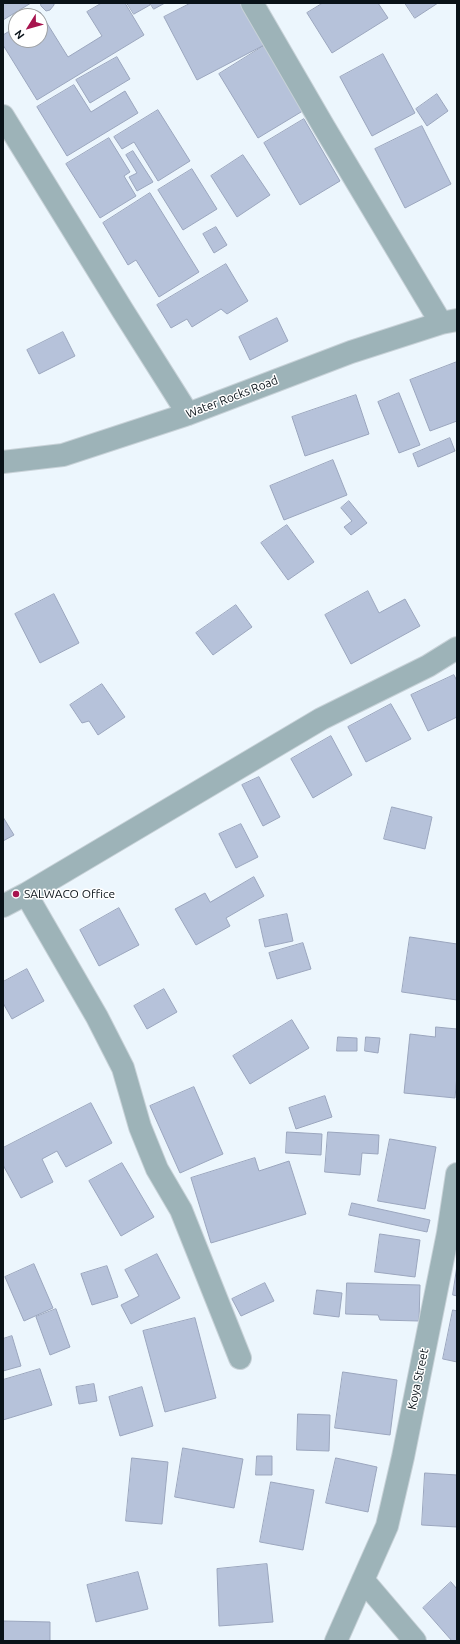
<!DOCTYPE html>
<style>
body{margin:0}
#map{position:relative;width:460px;height:1644px;overflow:hidden;background:#ecf6fd;font-family:Ubuntu,sans-serif}
canvas{display:block}
.frame{position:absolute;inset:0;border:4px solid #091218;pointer-events:none}
.north{position:absolute;left:8px;top:8px;width:40px;height:40px;box-sizing:border-box;background:#fff;border:1px solid #9da0a3;border-radius:50%;rotate:233deg;font-size:11px;font-weight:700;line-height:16px;text-align:center;color:#091218}
.north::after{content:'';display:block;margin:auto;width:14px;height:18px;background:#a7144e;clip-path:polygon(50% 0,100% 100%,50% 72%,0 100%)}
</style>
<div id="map">
<canvas width="460" height="1644"></canvas>
<div class="frame"></div>
<div class="north">N</div>
</div>
<script>
const g = document.querySelector('canvas').getContext('2d');
g.lineJoin = 'round';
function paint(path, color) {
  g.fillStyle = color;
  g.fill(path, 'evenodd');
}
function strokePath(path, color, width, dash) {
  g.strokeStyle = color;
  g.lineWidth = width;
  g.lineCap = dash ? 'butt' : 'round';
  g.setLineDash(dash || []);
  g.stroke(path);
}
function drawText(font, color, halo, rows, align = 'center') {
  g.font = font + ' Ubuntu,sans-serif';
  g.lineWidth = 3;
  g.setLineDash([]);
  g.textBaseline = 'middle';
  g.strokeStyle = halo;
  g.fillStyle = color;
  for (const [text, x, y, turn = 0] of rows) {
    g.save();
    g.translate(x, y);
    g.rotate((+turn || 0) * Math.PI / 180);
    g.textAlign = isNaN(turn) ? turn : align;
    if (halo) g.strokeText(text, 0, 0);
    g.fillText(text, 0, 0);
    g.restore();
  }
}
const building = new Path2D(`
 M3 3H31L3 20Z
 M41 3H54V5L50 10 46 11 41 6Z
 M102 3H125L144 35 37 100 3 45V35L16 27V40H40V16H34L40 12 68 57 102 36 87 12Z
 M127 3H149L150 5 134 14Z
 M150 3H165L154 9Z
 M191 3H245L266 44 197 80 164 17Z
 M323 3H378L388 18 332 53 307 13Z
 M405 3H438L415 18Z
 M267 44 306 109 258 138 219 74Z
 M383 54 415 113 372 136 340 77Z
 M117 57 130 79 90 103 76 80Z
 M74 85 91 112 125 91 138 113 67 156 37 107Z
 M437 94 448 111 427 126 416 109Z
 M158 110 190 161 158 181 134 142 122 149 114 137Z
 M304 119 340 181 300 205 264 143Z
 M422 126 451 184 405 208 375 149Z
 M109 138 130 172 124 176 136 196 100 218 66 164Z
 M133 151 153 182 137 191 129 177 137 173 126 155Z
 M243 155 270 195 237 217 211 176Z
 M192 169 217 209 183 230 158 190Z
 M150 193 199 272 159 297 136 260 128 265 103 223Z
 M216 227 227 245 214 253 203 234Z
 M226 264 248 301 227 314 221 309 192 327 187 319 171 328 157 305Z
 M277 318 288 341 250 360 239 337Z
 M63 332 75 356 39 374 27 350Z
 M457 362V421L430 431 410 380Z
 M399 393 420 445 399 453 378 402Z
 M356 395 369 434 305 456 292 417Z
 M450 438 455 451 418 467 413 454Z
 M333 460 347 495 284 520 270 486Z
 M349 501 367 523 351 535 344 527 352 521 341 508Z
 M287 525 314 562 288 580 261 543Z
 M368 591 379 613 405 599 420 626 351 664 325 615Z
 M54 594 79 643 40 663 15 614Z
 M236 605 252 627 213 655 196 633Z
 M454 675 457 681V717L428 731 411 695Z
 M102 684 125 717 98 735 89 721 82 723 70 705Z
 M391 704 411 739 366 762 348 727Z
 M331 736 352 775 313 798 291 759Z
 M259 777 280 817 263 826 242 785Z
 M392 807 432 817 425 849 384 839Z
 M3 817 14 835 3 841Z
 M241 824 258 857 236 868 219 834Z
 M254 877 264 896 226 918 230 926 196 945 175 909 205 893 210 902Z
 M119 908 139 945 99 966 80 930Z
 M287 914 293 941 265 947 259 920Z
 M410 937 457 944V1000L402 992Z
 M303 943 311 969 277 979 269 953Z
 M27 969 44 1001 12 1019 3 1003V982Z
 M164 989 177 1012 147 1029 134 1006Z
 M292 1020 309 1048 250 1084 233 1056Z
 M436 1027 457 1029V1075L455 1098 404 1093 410 1034 435 1037Z
 M338 1037 357 1038V1051H337Z
 M366 1037 380 1038 378 1053 365 1051Z
 M194 1087 223 1154 180 1173 150 1106Z
 M325 1096 332 1117 296 1129 289 1108Z
 M91 1103 112 1143 66 1167 57 1151 42 1159 53 1182 21 1198 3 1165V1148Z
 M287 1132 322 1134 321 1155 286 1153Z
 M328 1132 379 1135 378 1154 362 1153 360 1175 325 1172Z
 M390 1139 436 1147 425 1209 378 1201Z
 M255 1158 259 1171 289 1161 306 1214 211 1243 191 1178Z
 M122 1163 154 1217 121 1236 89 1181Z
 M352 1203 430 1220 427 1232 349 1215Z
 M380 1234 420 1240 415 1277 375 1272Z
 M157 1254 180 1298 131 1324 121 1305 139 1296 125 1270Z
 M34 1264 53 1308 24 1321 5 1277Z
 M107 1266 118 1297 92 1305 81 1274Z
 M457 1266V1296L453 1295Z
 M265 1283 274 1301 241 1316 232 1299Z
 M347 1283 420 1285 419 1321 380 1320 378 1315 346 1314Z
 M317 1290 342 1293 339 1317 314 1314Z
 M56 1309 70 1347 50 1355 36 1317Z
 M453 1310 457 1311V1362L443 1359Z
 M195 1318 216 1398 165 1412 143 1331Z
 M12 1336 21 1366 3 1371V1339Z
 M40 1369 52 1405 3 1420V1380Z
 M343 1372 397 1380 390 1435 335 1428Z
 M94 1384 97 1401 79 1404 76 1387Z
 M142 1387 153 1426 120 1436 109 1397Z
 M298 1414 330 1415 329 1451 297 1450Z
 M183 1448 243 1459 234 1508 175 1497Z
 M257 1456H272V1475H256Z
 M132 1458 168 1462 162 1524 126 1521Z
 M336 1458 377 1467 368 1512 326 1503Z
 M425 1473 457 1475V1527L422 1525Z
 M271 1482 314 1490 303 1550 260 1542Z
 M267 1564 273 1622 219 1626 217 1569Z
 M138 1572 148 1609 96 1622 87 1585Z
 M451 1582 457 1589V1641H452L423 1608Z
 M3 1621 50 1622V1641H3Z`);
paint(building, '#b6c2da');
strokePath(building, '#9ba6be', 1);
const street = new Path2D(`
 M252 3 324 127 441 323
 M3 116 123 311 188 414
 M3 462 63 455 188 414 351 352 441 323 457 320
 M26 894 97 1017 123 1068 140 1127 157 1169 181 1210 240 1358
 M3 906 26 894 321 719 428 666 457 648
 M363 1580 415 1641
 M336 1641 387 1526 403 1457 448 1233 457 1174`);
strokePath(street, '#c8d2d8', 24);
strokePath(street, '#9db3b8', 22);
for (const [x, y, r, color] of [
 [16,894,4,"#a7144e"]
]) {
  const dot = new Path2D();
  dot.arc(x, y, r, 0, 2 * Math.PI);
  g.fillStyle = color;
  g.fill(dot);
  strokePath(dot, '#fff', 1.5);
}
drawText('12px', '#091218', '#fff', [
 ["Water Rocks Road",232,397,-21],
 ["Koya Street",418,1379,-78]
]);
drawText('12px', '#091218', '#fff', [
 ["SALWACO Office",24,894]
], 'left');
</script>
